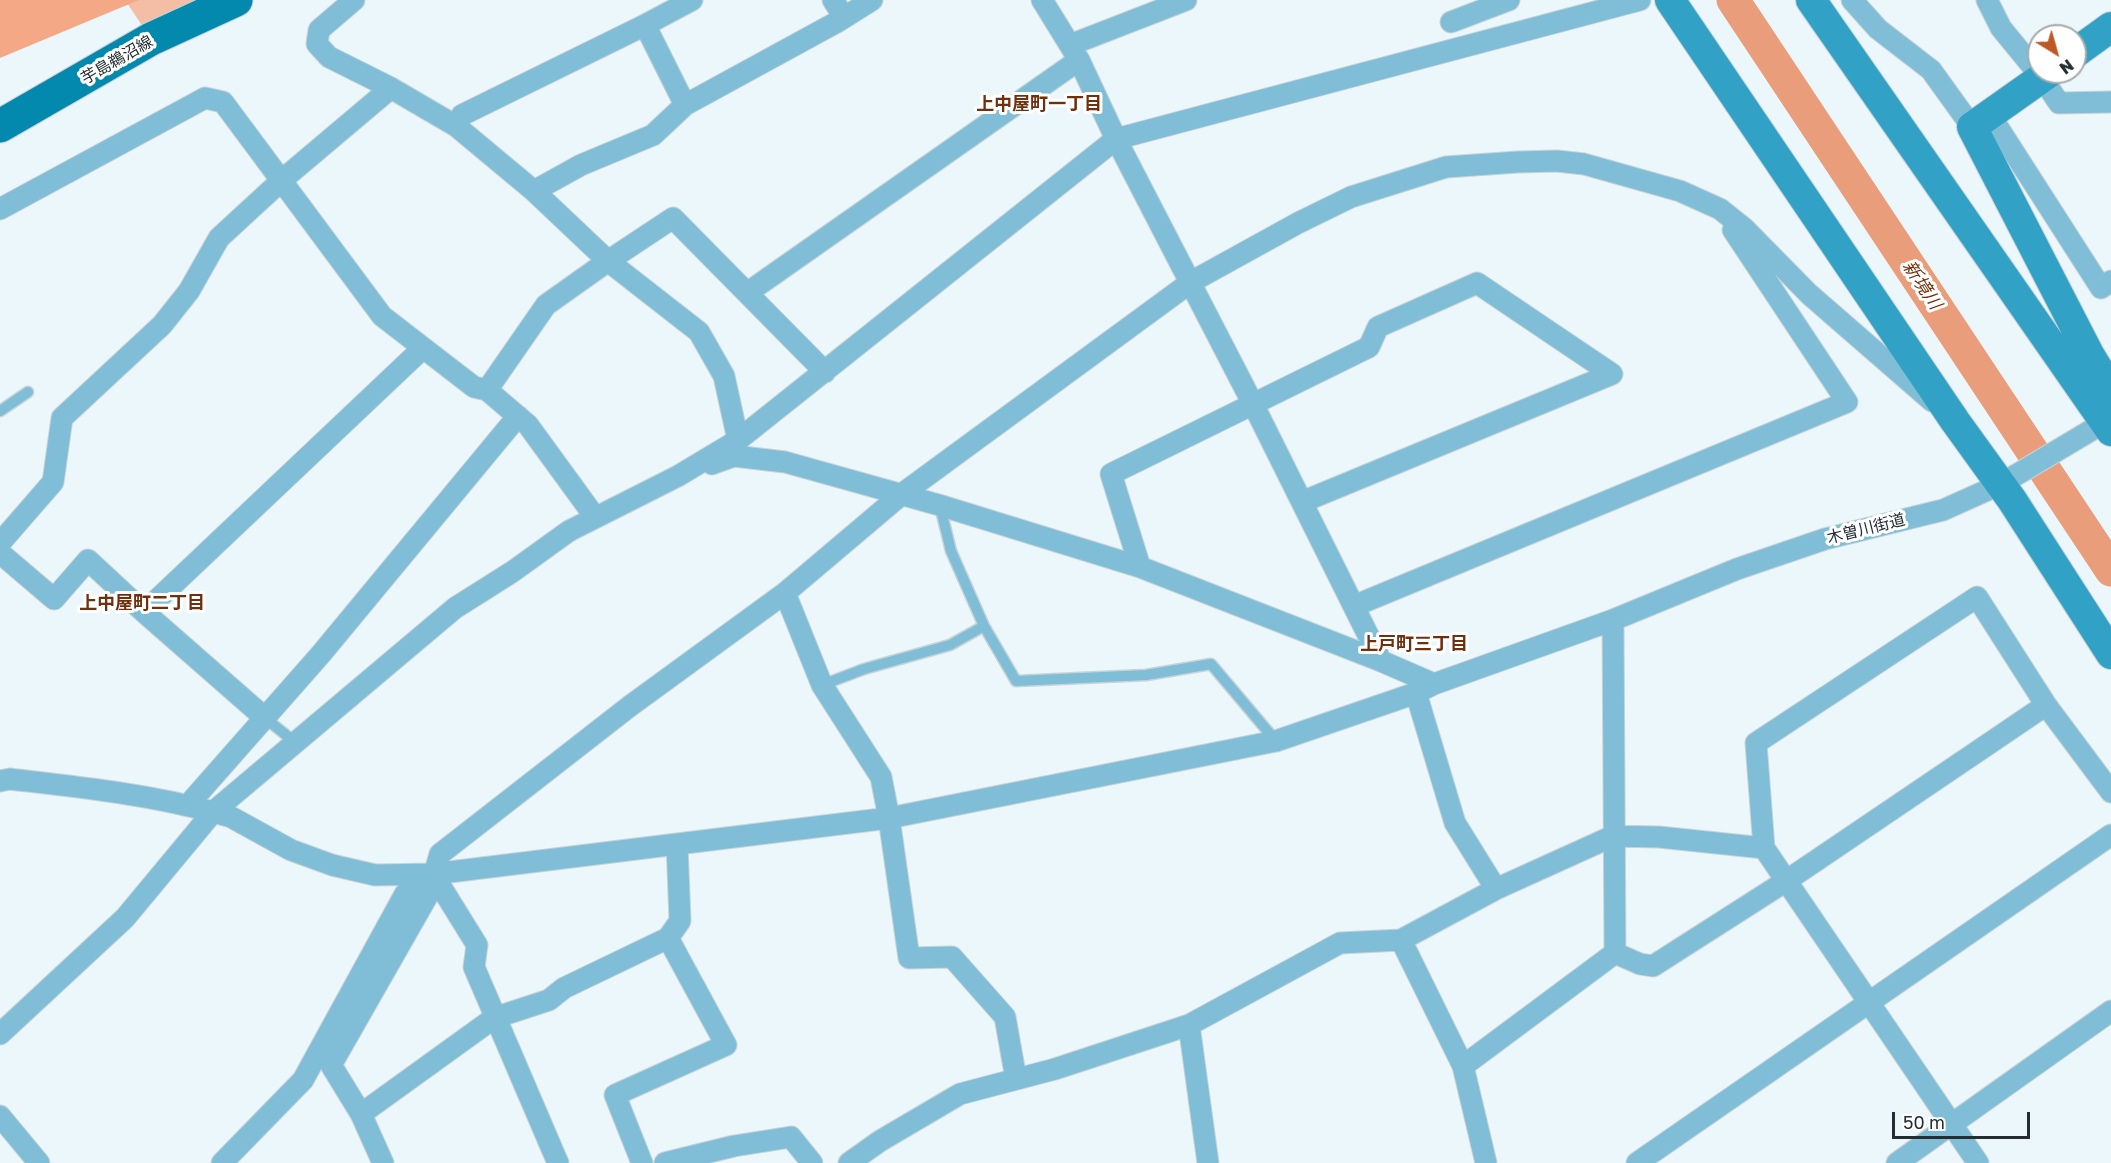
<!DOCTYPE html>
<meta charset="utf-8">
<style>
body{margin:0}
#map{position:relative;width:2111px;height:1163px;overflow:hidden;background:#ecf7fc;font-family:"Golos Text",sans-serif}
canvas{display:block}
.north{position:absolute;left:2027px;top:24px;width:60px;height:60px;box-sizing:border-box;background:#fff;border:2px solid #a7abad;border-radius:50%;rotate:143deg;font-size:16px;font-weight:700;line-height:24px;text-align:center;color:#232d32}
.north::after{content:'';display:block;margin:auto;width:21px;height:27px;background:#be5926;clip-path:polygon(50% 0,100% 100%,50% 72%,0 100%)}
.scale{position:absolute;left:1892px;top:1112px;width:138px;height:27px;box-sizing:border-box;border:3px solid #232d32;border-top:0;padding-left:8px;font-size:18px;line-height:21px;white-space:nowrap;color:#232d32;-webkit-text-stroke:4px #fff;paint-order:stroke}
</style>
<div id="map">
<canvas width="2111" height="1163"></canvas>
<div class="north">N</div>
<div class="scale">50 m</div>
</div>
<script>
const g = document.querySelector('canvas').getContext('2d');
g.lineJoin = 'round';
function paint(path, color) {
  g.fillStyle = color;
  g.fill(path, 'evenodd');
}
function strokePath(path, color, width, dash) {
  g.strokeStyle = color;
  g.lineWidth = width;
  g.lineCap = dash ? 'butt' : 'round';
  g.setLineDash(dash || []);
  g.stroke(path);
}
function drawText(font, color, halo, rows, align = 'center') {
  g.font = font + ' "Golos Text","Noto Sans JP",sans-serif';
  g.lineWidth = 6;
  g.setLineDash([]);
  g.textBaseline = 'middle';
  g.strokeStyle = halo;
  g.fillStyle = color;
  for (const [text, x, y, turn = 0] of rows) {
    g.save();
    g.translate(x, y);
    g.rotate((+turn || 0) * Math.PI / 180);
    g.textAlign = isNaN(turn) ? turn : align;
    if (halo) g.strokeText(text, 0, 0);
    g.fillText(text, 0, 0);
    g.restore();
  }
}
paint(new Path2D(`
 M125 0H236L151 39Z`), '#f4bda5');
paint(new Path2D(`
 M0 0H139L0 58Z`), '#f5a886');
strokePath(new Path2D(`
 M1733 0 2111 570`), '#e99d7b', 33);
const lane = new Path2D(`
 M0 411 28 392
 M940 506 951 551 984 626
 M822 685 864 669 950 645 984 626 1016 681 1146 675 1211 664 1276 741
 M265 718 296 743`);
const street = new Path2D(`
 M354 0 319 30 317 44 329 57 391 88 456 126 534 191 608 261 699 332 724 376 738 440
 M833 0 844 17
 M1042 0 1079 60 1116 139 1254 406 1381 661
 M1852 0 1878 29 1931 70 1972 127
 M1987 0 2001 28 2042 78 2059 103 2111 102
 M1451 22 1509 0
 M645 25 692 0
 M1070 45 1186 0
 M1990 115 2101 288 2111 281
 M456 126 462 115 645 25 685 105
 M534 191 581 165 653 135 685 105 837 22 872 0
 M0 209 205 98 223 102 382 316 474 387 487 390 528 425 595 517
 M747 293 1079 60
 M487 390 546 305 608 261 673 218 825 372
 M712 464 734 456 785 462 939 505 1140 567 1381 661 1434 684
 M0 543 53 482 62 418 162 325 189 291 219 238 282 180 391 88
 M0 553 54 599 88 560 144 612 423 348
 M1140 567 1111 474 1369 347 1378 327 1477 283 1612 374 1302 502
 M785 593 822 685 881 777 889 818 909 958 952 957 1005 1017 1016 1079
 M1354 606 1847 402 1733 230
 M144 612 265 718
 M1613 620 1615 953
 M1416 693 1455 823 1496 889
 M0 781 10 779C78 787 147 794 213 812L455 608 512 572 569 531 678 476 738 440 1116 139 1640 0
 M188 805 321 654 518 416
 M1764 848 1756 743 1977 597 2046 705 2111 792
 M433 874 477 945 474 967 558 1163
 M1401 940 1463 1066 1486 1163
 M1615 953 1640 964 1653 966 1786 881 2046 705
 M1189 1025 1208 1163
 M0 1034 125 918 213 812 231 817 291 850 332 865 375 875 433 874 889 818 1276 741 1416 693 1434 684 1613 620 1737 569 1825 539 1943 510 2001 484 2105 422 2111 421
 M1463 1066 1615 953
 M361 1114 494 1018 549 1000 564 988 668 938
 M0 1116 39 1163
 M222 1163 303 1080 405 894 433 874
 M383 1163 361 1114 331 1065 428 895 440 854 630 706 785 593 902 494 1191 282 1298 223 1351 197 1446 167 1518 162 1557 161 1584 164 1680 191 1720 209 1745 229 1809 294 1932 401
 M642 1163 615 1095 726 1045 668 938 680 921 677 844
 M665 1163 734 1146 791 1137 812 1163
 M849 1163 880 1141 960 1094 1055 1069 1189 1025 1340 943 1401 940 1496 889 1613 836 1659 837 1764 848 1978 1163
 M1637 1163 2111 835
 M1897 1163 2111 1011`);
const secondary = new Path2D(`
 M1670 0 1955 421 2012 500 2111 654
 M1811 0 2111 431
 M2075 53 2111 27
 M2050 72 1972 127 2090 356 2111 390`);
const primary = new Path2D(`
 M0 126 151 39 236 0`);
strokePath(lane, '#c8d3d8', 13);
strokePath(street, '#c8d3d8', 23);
strokePath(secondary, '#c8d3d8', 32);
strokePath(primary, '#c8d3d8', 35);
strokePath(lane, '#7fbed6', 10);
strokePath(street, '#7fbed6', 21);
strokePath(secondary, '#32a1c6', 30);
strokePath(primary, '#0289ad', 33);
drawText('16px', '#232d32', '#fff', [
 ["芋島鵜沼線",117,60,-30],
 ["木曽川街道",1866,529,-14]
]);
drawText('bold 18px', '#6f300e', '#fff', [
 ["上中屋町一丁目",1039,104],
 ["上中屋町二丁目",142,603],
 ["上戸町三丁目",1414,644]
]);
drawText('italic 18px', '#732f0a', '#fff', [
 ["新境川",1922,285,56]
]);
</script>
